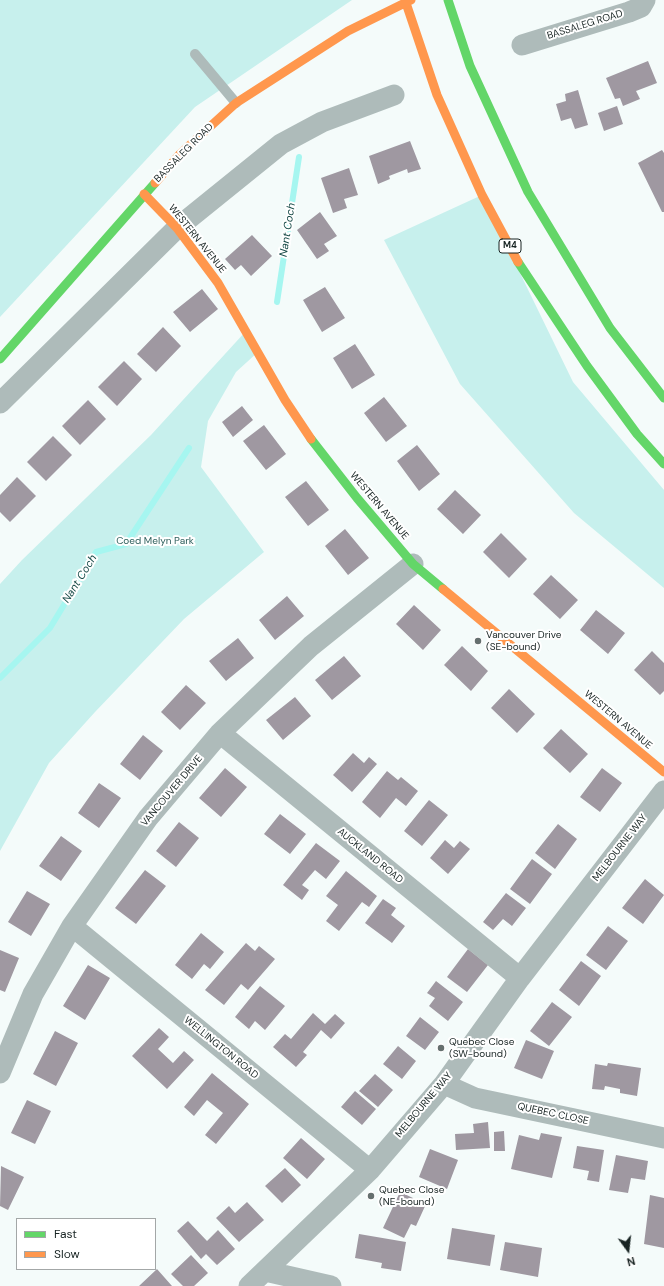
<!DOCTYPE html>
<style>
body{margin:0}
#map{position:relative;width:664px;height:1286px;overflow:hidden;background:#f4fbfa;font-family:"DM Sans",sans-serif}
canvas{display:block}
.legend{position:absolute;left:16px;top:1218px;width:140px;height:52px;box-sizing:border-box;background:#fff;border:1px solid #a3a7a7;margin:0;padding:5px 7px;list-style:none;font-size:12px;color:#182423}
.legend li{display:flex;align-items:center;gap:8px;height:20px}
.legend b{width:20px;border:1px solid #a3a7a7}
.north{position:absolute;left:608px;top:1230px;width:40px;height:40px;-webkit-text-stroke:3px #fff;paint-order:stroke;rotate:165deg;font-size:11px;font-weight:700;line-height:16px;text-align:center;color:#182423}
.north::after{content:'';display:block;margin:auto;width:14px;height:18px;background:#182423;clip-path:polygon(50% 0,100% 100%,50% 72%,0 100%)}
</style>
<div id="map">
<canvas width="664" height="1286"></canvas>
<ul class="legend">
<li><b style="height:5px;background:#63d668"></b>Fast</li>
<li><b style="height:5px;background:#ff974d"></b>Slow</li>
</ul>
<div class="north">N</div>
</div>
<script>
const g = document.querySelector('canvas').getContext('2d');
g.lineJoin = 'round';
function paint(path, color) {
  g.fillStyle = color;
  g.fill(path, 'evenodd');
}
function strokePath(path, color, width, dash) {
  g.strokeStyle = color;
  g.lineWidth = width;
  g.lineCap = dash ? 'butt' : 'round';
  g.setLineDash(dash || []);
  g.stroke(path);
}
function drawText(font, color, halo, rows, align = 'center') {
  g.font = font + ' "DM Sans",sans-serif';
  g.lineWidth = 4;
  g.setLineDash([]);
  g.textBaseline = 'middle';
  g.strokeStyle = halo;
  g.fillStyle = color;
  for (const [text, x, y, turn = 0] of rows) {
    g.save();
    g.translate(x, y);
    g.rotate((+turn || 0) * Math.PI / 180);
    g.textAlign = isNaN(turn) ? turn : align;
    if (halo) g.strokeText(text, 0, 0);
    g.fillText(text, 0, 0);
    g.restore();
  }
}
paint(new Path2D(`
 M0 0H352L195 107 0 317Z
 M482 195 573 382 664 490V588L574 513 460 384 384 240Z
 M246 331 258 352 236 372 208 421 201 467 264 552 184 619 95 712 49 763 0 851V584L22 560 151 435Z`), '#c7f0ed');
strokePath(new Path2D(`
 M277 302 299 157
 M0 678 50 628 96 552 126 544 189 448`), '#a6f6f0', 6);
paint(new Path2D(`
 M648 61 657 83 636 91 640 99 623 106 620 98 615 99 606 78Z
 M578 90 588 125 575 129 571 118 561 121 556 104 566 101 565 94Z
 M617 106 623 124 604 131 598 113Z
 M410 141 421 169 408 173 407 169 389 176 390 179 378 184 369 156Z
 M662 150 664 153V212H662L638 163Z
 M349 168 358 195 344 199 347 208 333 213 321 178Z
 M320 212 337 236 324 244 329 251 317 259 297 230Z
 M252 235 272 256 251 276 241 265 235 270 225 259Z
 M325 287 345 318 322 332 303 300Z
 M202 289 218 309 190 332 173 312Z
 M163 327 181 346 156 372 137 354Z
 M355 344 375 375 352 389 333 358Z
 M124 361 142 379 117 406 98 387Z
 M384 397 407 426 386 442 364 413Z
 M88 400 106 419 80 445 62 426Z
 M242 406 253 420 233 437 222 422Z
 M264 425 286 454 266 470 243 441Z
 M53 436 72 455 46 481 27 462Z
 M417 445 440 474 419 491 397 461Z
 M17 477 36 496 10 522 0 512V495Z
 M306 481 329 510 308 526 285 497Z
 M455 490 481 515 463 534 437 509Z
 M345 529 369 558 348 575 325 546Z
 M501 533 527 559 509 578 483 552Z
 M551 575 578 600 560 619 533 594Z
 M287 596 304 616 275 640 259 620Z
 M414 605 441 630 423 650 396 624Z
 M596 610 625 633 608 654 580 630Z
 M238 638 254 658 226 681 209 661Z
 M462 646 488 671 471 691 444 665Z
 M652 651 664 663V691L660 695 634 670Z
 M344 656 361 676 332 700 315 680Z
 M186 685 206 703 180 730 161 712Z
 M509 689 535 714 517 733 491 708Z
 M295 697 311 716 283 740 266 720Z
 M561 729 588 754 570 773 543 748Z
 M143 735 163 751 140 780 120 764Z
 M353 753 364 763 369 757 377 764 352 792 333 775Z
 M225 768 247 787 221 817 199 798Z
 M602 768 622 783 600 812 580 797Z
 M387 771 398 780 401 777 418 791 406 806 396 798 380 818 362 802Z
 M99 783 121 798 99 828 78 813Z
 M429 800 448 815 422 846 404 831Z
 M280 814 306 834 290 854 264 834Z
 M179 822 199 838 176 867 156 851Z
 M558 824 577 839 555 869 535 853Z
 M61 836 82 851 61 881 39 866Z
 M445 840 454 848 460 841 470 849 448 874 430 858Z
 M316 843 340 861 326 879 315 870 302 885 309 890 302 900 283 885Z
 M532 859 552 874 530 904 510 889Z
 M145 870 166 886 136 924 115 908Z
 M346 871 377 896 369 907 362 902 339 931 326 921 338 905 326 896Z
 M645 879 664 895 643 924 622 908Z
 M27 891 50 904 31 936 8 922Z
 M506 893 526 908 512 926 503 919 493 930 483 922Z
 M383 899 396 908 391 915 405 926 392 943 365 923Z
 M608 926 628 941 606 970 586 955Z
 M201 933 224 952 210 969 204 964 192 979 175 965Z
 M246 943 255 951 259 946 275 959 248 990 241 984 224 1005 205 990Z
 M468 949 488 965 467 992 447 977Z
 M0 950 19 958 5 992 0 990Z
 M581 961 601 976 579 1006 559 990Z
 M88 965 110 978 85 1020 63 1006Z
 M436 981 463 1002 448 1021 429 1006 435 998 427 993Z
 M260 986 285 1006 265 1030 255 1021 249 1029 235 1017Z
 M552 1002 572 1017 549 1046 530 1031Z
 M313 1013 325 1024 335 1014 345 1023 331 1039 321 1030 303 1052 307 1055 296 1067 273 1047 285 1034 291 1039Z
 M420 1017 439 1032 425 1050 406 1036Z
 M159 1028 169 1037 158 1049 173 1063 184 1051 194 1060 167 1089 132 1056Z
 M55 1031 78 1043 56 1086 33 1074Z
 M526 1040 554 1051 542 1079 514 1068Z
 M398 1046 416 1061 402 1079 383 1064Z
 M608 1063 641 1068 637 1096 620 1093V1089L605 1086 604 1090 592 1089 595 1064 607 1066Z
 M212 1073 249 1104 216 1144 205 1135 223 1113 207 1100 194 1116 184 1107Z
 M375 1074 393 1090 378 1107 359 1091Z
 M355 1091 376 1109 362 1125 341 1107Z
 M27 1100 51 1111 35 1144 11 1133Z
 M488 1122 490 1148 456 1150 455 1134 474 1133 473 1124Z
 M504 1131 505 1151H494V1132Z
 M541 1133 562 1137 552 1178 511 1169 519 1135 539 1140Z
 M301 1138 325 1159 307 1179 283 1158Z
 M577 1146 604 1150 599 1182 587 1180 589 1171 573 1168Z
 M430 1149 458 1160 447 1189 419 1177Z
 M616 1155 648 1161 645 1180 631 1178 628 1193 609 1190Z
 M1 1166 24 1177 8 1210 0 1206Z
 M285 1168 301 1185 282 1203 265 1186Z
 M400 1192 426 1204 416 1226 411 1224 404 1238 383 1228Z
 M650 1195 664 1198V1248L644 1244Z
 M247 1202 264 1220 239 1242 216 1218 229 1206 235 1213Z
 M188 1221 207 1241 218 1230 235 1249 217 1265 206 1254 201 1259 177 1231Z
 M452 1228 495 1235 490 1266 447 1259Z
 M359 1234 406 1242 401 1271 381 1268 382 1263 355 1258Z
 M505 1242 542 1248 538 1277 500 1270Z
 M191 1255 208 1273 194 1286H183L171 1274Z
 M157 1269 172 1286H139Z`), '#9f98a1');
strokePath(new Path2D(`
 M195 54 236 103`), '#aebbba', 10);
strokePath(new Path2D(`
 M522 45 629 12 641 7 645 0
 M0 403 177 228 281 144 322 122 394 95
 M220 733 520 978
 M72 926 370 1170
 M0 1073 33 994 72 926 148 818 220 733 311 646 413 564
 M444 1084 475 1098 664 1138
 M265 1271 331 1286
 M249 1286 370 1170 444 1084 520 978 664 791`), '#aebbba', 21);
strokePath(new Path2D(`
 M448 0 470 66 528 192 610 328 664 398
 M518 262 587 366 637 434 664 464
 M0 359 155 183
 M311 439 357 498 413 564 443 589`), '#63d668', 9);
strokePath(new Path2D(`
 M405 0 437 95 482 195 518 262
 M155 183 180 154 236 103 348 31 411 0
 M144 194 177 228 218 283 285 400 311 439
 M443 589 664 772`), '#ff974d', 9);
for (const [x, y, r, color] of [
 [478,641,4,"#656f6e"],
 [441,1048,4,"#656f6e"],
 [371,1196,4,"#656f6e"]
]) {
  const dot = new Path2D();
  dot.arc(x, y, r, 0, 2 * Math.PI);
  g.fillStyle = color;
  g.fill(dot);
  strokePath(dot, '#fff', 1.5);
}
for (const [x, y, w] of [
 [510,246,22]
]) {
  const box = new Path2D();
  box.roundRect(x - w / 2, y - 7, w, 14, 3);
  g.fillStyle = '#fff';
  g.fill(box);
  strokePath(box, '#182423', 1);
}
drawText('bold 9px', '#182423', null, [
 ["M4",510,246]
]);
drawText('10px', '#182423', '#fff', [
 ["BASSALEG ROAD",585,25,-17],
 ["BASSALEG ROAD",184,153,-45],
 ["WESTERN AVENUE",197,239,51],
 ["WESTERN AVENUE",379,506,50],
 ["WESTERN AVENUE",618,720,40],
 ["VANCOUVER DRIVE",172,791,-50],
 ["MELBOURNE WAY",620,848,-52],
 ["AUCKLAND ROAD",370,856,39],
 ["WELLINGTON ROAD",221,1048,39],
 ["MELBOURNE WAY",424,1105,-50],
 ["QUEBEC CLOSE",553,1114,12]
]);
drawText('10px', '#2e5f5c', '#fff', [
 ["Coed Melyn Park",155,541]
]);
drawText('10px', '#182423', '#fff', [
 ["Vancouver Drive",486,635],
 ["(SE-bound)",486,647],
 ["Quebec Close",449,1042],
 ["(SW-bound)",449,1054],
 ["Quebec Close",379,1190],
 ["(NE-bound)",379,1202]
], 'left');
drawText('italic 11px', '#174a47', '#fff', [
 ["Nant Coch",288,230,-81],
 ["Nant Coch",80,579,-58]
]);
</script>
